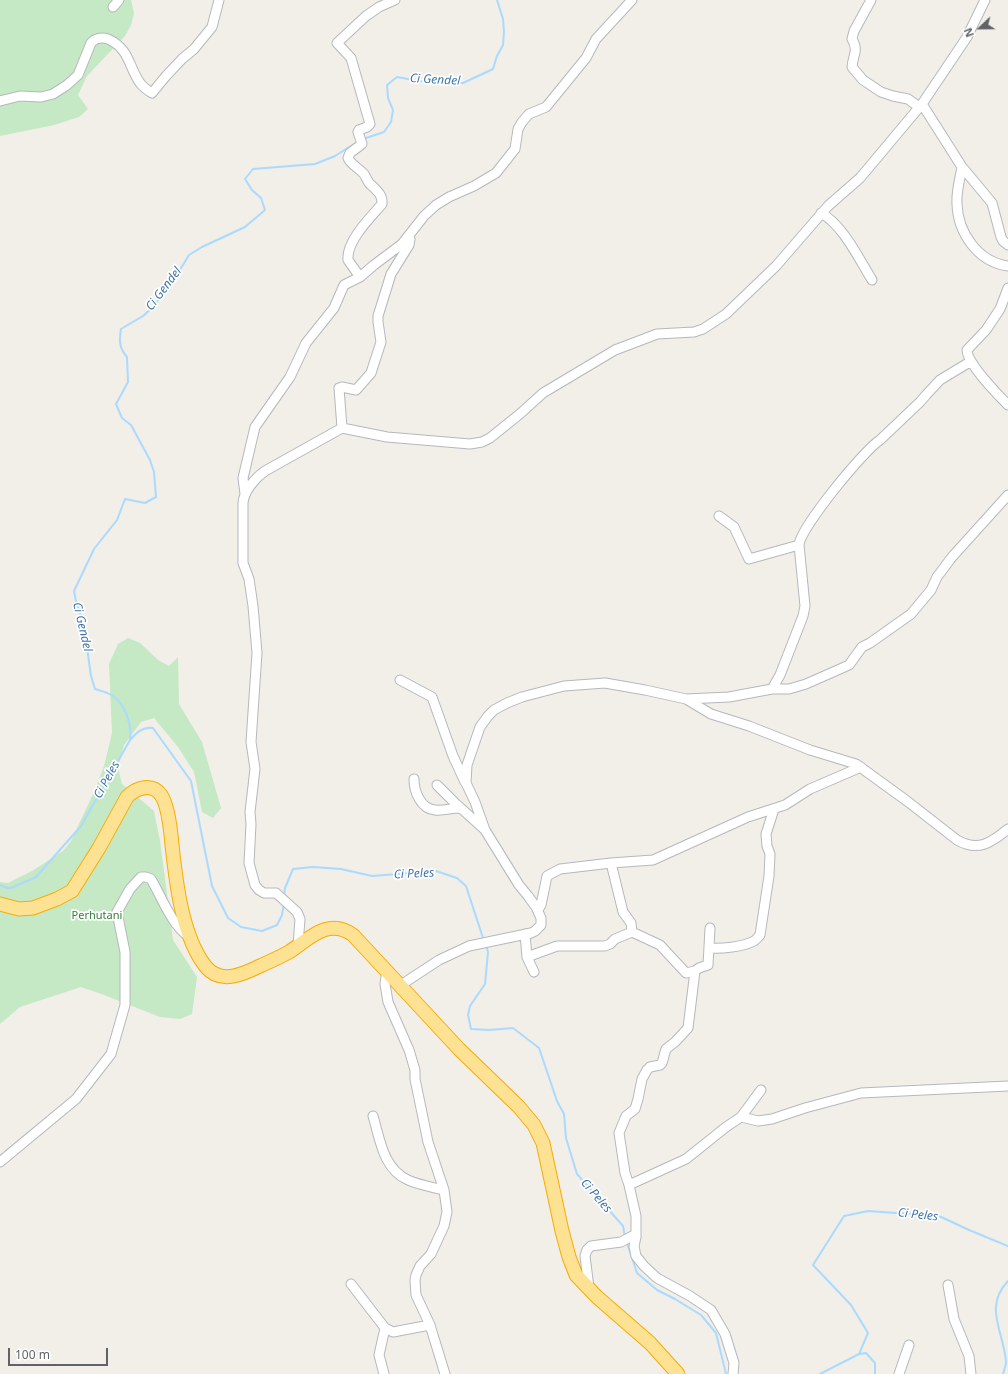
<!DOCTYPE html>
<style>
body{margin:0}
#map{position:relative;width:1008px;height:1374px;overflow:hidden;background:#f1efe8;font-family:"Noto Sans",sans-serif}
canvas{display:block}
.north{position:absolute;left:960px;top:8px;width:40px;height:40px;-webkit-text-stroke:3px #fff;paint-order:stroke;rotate:248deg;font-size:11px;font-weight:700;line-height:16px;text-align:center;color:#5f6368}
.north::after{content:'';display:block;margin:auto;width:14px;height:18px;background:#5f6368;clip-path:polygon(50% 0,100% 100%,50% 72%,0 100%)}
.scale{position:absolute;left:8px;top:1348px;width:100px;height:18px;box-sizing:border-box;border:2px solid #5f6368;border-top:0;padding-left:5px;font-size:12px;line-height:14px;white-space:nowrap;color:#5f6368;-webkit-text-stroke:3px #fff;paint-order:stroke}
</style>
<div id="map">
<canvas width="1008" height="1374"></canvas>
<div class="north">N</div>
<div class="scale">100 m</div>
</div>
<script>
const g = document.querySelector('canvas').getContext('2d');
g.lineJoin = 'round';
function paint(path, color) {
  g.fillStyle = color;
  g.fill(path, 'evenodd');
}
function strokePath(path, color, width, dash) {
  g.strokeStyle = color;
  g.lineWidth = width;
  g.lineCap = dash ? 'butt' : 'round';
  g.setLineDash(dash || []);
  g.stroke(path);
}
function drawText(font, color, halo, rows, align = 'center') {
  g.font = font + ' "Noto Sans",sans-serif';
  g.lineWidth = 3.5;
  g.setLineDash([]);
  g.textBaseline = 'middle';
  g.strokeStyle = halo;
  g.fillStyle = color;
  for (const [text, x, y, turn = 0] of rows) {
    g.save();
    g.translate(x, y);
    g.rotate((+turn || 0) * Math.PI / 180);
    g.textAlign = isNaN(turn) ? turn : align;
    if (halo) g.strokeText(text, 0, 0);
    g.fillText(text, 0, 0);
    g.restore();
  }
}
paint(new Path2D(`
 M0 0H131L134 13 131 25 125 36 87 76 78 95 88 109 79 117 54 125 0 136Z
 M128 638 140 643 158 660 169 666 178 657 179 704 202 742 221 808 213 818 202 812 194 772 178 747 154 718 141 722 124 745 118 768 122 784 154 811 160 841 173 940 197 977 192 1014 180 1019 160 1017 104 995 81 987 20 1007 0 1024V882L8 883 32 871 63 851 71 841 95 790 104 766 112 733 109 664 118 644Z`), '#c5e8c5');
strokePath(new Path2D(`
 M363 139 384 132 391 122 393 110 388 98 387 85 397 77 419 81 463 83 493 69 497 56 503 45 504 32 503 19 497 0
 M130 739C132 725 125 704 113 696 107 692 101 691 95 689L91 676 84 626 76 601 74 591 94 549 117 520 125 499 145 503 156 497 154 472 150 460 131 425 122 418 116 404 128 382 127 357C119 348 119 340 121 329L143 316 152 308 175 278 189 255 202 247 245 227 265 210 261 198 252 190 245 179 253 169 315 164 335 156 354 144
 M0 885 7 888H11L36 877 81 826 130 740C136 733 143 726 153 728L191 781 212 886 228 918 241 927 262 931 277 925 282 915 284 903
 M284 897 285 888 293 869 313 867 341 869 372 876 436 871 457 878 466 886 484 941
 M486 945 488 952 485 984 470 1006 468 1015 471 1029 489 1030 513 1028 539 1048 557 1101 564 1114 566 1138 577 1174 623 1226 625 1237
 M627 1243 637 1273 657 1290 675 1299 701 1315 716 1333 726 1374
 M860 1354 866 1353 875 1363V1374
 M820 1374 859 1354 868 1333 851 1305 813 1265 844 1216 868 1211 939 1216 969 1230 1008 1246
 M1003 1374C1004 1370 1006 1366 1006 1362 1004 1332 983 1307 1008 1281`), '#aadaff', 2);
const minor = new Path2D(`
 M871 0 854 31 852 39C859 51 853 54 852 67L863 80 881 92 893 96 908 99 919 107
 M113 7 119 0
 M0 101 20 96 41 97 53 94 67 85 78 75 91 43C95 38 102 37 108 39 130 49 128 66 140 83 143 87 147 90 152 93L166 76 182 59 194 49 212 27 219 0
 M922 104 962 167C960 179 956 192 957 204 958 233 978 262 1008 266
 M962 167 992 203 1001 237 1003 241 1008 245
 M821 213C843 225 859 259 872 280
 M360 277 348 260C346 241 371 217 382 204 383 194 375 189 369 183 367 180 366 177 364 174 359 168 351 165 348 158L350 153 362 144 358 132 359 130 367 127 370 124 351 58 337 43 366 16 379 7 395 0
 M1008 288 1000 309 986 330 967 350C967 363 998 395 1008 405
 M342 428 339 388 342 387 356 390 371 373 381 342 378 322V316L391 274 409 245 410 239
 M245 494 243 478 255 427 290 377 306 343 334 308 344 285 360 277 374 265 402 244 424 216 436 205 449 197 474 186 496 173 515 149 518 129 522 122 529 114 546 107 586 58 596 39 632 0
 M719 516 734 527 749 559 799 545
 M400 680 432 697 453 756 465 782
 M772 689 780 675 803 616 805 606 799 545C800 528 864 450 880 440L920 402 926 395 940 380 968 363 973 364
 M686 699 729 697 772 689H789L806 684 849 665 862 647 870 643 911 614 931 590 937 577 952 557 1008 495
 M414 779C414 792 421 809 435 810 443 811 452 808 460 808
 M437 785 454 802 484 829
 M611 863 623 912 631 923 632 932 660 945 686 973 695 971 699 968 708 965 710 928
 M538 910 541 905 547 876 560 869 611 863 653 860 748 817 785 805 810 789 861 767
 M525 934 527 957 534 972
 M298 945 300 919 297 912 276 893H264L259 890 255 885 249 863 251 824 250 812 255 769 251 742 257 653 253 606 249 579 243 563V503C244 491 255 478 265 471L342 428 387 437 470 444 482 442 490 438 521 413 543 393 615 350 657 334 694 332 703 329 726 314 776 266 828 206 860 178 922 104 967 37 985 0
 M709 948C721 949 743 947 754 941 756 940 758 937 760 935L769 876 770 854 767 846 766 834 774 809
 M527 957 557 946H605L610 944 615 939 632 932
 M387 970 385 984 388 1002 409 1050 415 1070V1079L428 1142 444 1190 447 1212 444 1226 431 1254 420 1266 416 1275 415 1280 416 1295 430 1325 445 1374
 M695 971 688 1028 675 1042 666 1049 662 1063 660 1065 650 1067 647 1070 642 1079 638 1099 635 1109 626 1116 619 1133 625 1173 629 1185 636 1216V1237L634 1246 636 1256 644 1266 657 1278 690 1296 711 1310 725 1334 734 1363 733 1374
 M401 985 439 960 469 946 531 933 535 931 541 925V918L536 907 528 896 519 885 485 830 475 802 466 783 467 765 480 727 488 716 494 710 507 703 522 697 564 686 605 683 645 690 686 699 711 714 749 726 810 750 856 764 907 801 957 840C978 852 991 843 1008 829
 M373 1116C380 1139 383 1169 408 1180 419 1185 432 1187 444 1190
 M741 1117 758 1121 772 1119 805 1108 861 1093 1008 1086
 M0 1162 76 1099 111 1054 125 1005V952L117 912 130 889 141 877H146L151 879C161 896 172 925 188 936
 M629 1185 686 1159 726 1127 741 1117 761 1090
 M351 1284 385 1328 393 1332 430 1325
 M948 1285 954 1319 969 1356 971 1374
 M589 1288 585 1256 587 1250 591 1246 621 1242 636 1234
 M384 1374 379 1355 385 1328
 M899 1374 909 1345`);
const highway = new Path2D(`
 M0 904 19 909 33 908 57 899 72 891 99 848 127 797C137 787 152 783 161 795 168 805 171 833 172 845 176 882 182 937 206 967 221 985 244 974 262 965 271 961 280 957 289 952 309 939 328 917 353 935L459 1049 519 1107 534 1125 543 1143 562 1231 569 1257 576 1275 597 1297 650 1343 678 1374`);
strokePath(minor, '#b5b8bc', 11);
strokePath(highway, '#f9ab00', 15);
strokePath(minor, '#fff', 9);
strokePath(highway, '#fde293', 13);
drawText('11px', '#348238', '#fff', [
 ["Perhutani",97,916]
]);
drawText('italic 12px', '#4174aa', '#fff', [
 ["Ci Gendel",435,80,3],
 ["Ci Gendel",164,289,-53],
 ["Ci Gendel",82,627,77],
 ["Ci Peles",107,780,-61],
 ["Ci Peles",414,874,-3],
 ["Ci Peles",596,1196,49],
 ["Ci Peles",918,1215,6]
]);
</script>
